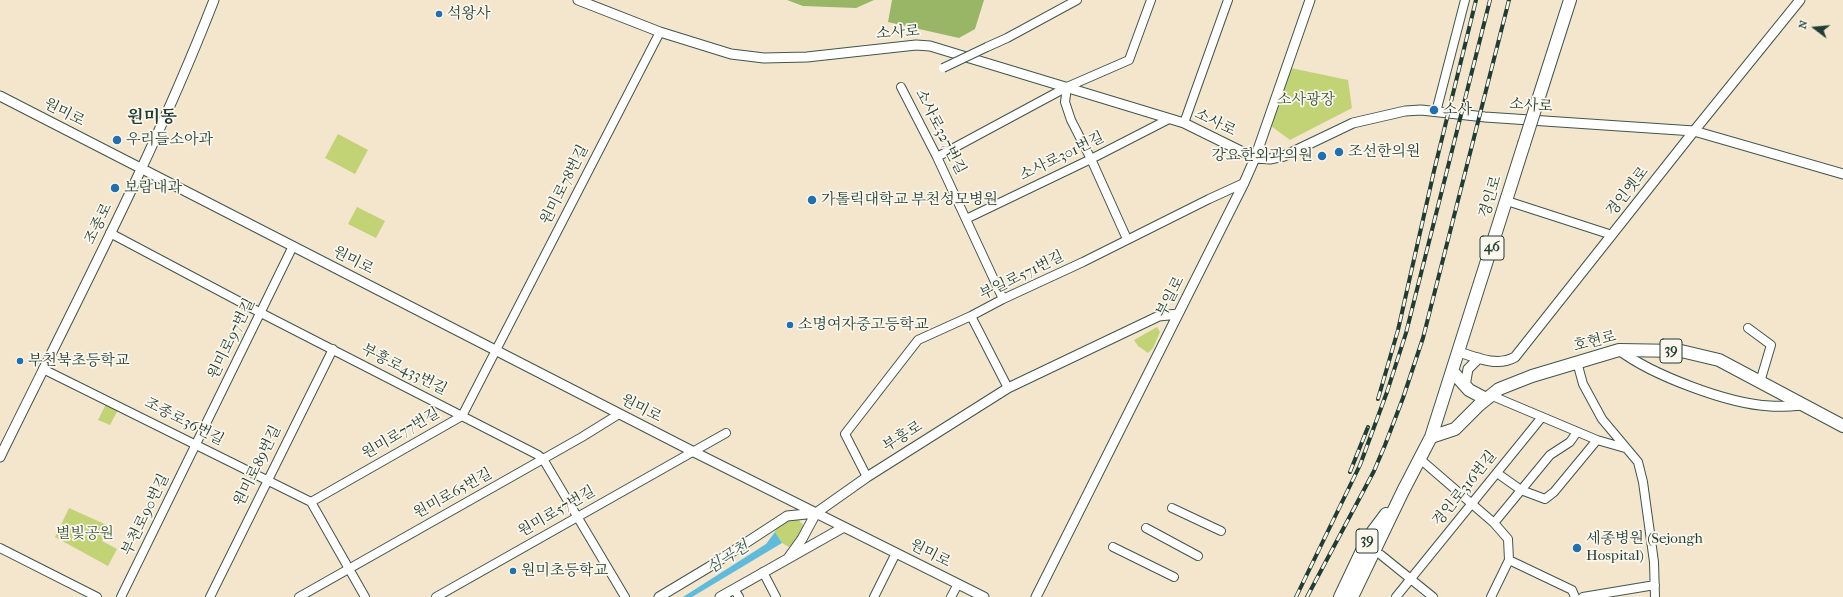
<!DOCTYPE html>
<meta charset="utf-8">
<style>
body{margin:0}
#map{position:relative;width:1843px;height:597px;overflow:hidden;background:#f3e6cc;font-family:"IM FELL French Canon",serif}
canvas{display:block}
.north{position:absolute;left:1795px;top:8px;width:40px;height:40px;-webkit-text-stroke:3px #fbf7ec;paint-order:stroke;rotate:286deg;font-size:11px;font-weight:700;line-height:16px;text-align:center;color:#1f3d34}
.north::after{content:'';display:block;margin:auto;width:14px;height:18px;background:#1f3d34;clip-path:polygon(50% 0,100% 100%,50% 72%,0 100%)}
</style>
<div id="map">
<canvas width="1843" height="597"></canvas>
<div class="north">N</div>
</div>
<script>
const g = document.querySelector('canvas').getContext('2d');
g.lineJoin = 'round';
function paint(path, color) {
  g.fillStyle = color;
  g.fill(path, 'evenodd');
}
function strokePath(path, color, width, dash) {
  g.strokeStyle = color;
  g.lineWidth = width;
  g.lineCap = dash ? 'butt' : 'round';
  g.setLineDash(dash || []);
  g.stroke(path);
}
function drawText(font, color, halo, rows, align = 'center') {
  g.font = font + ' "IM FELL French Canon","Noto Serif KR",serif';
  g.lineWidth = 3.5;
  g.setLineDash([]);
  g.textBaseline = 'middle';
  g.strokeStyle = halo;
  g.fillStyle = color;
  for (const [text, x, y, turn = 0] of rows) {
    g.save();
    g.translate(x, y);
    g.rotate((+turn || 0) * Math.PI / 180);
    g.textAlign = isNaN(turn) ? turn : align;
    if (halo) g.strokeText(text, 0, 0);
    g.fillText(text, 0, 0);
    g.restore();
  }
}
paint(new Path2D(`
 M1286 67 1348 80 1352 108 1290 140 1267 123Z
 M338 134 368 150 355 174 325 158Z
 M357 207 385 221 376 238 348 224Z
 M1157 327 1160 332 1153 348 1148 353 1138 346 1134 340Z
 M108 400 120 406 110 425 98 420Z
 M69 508 109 526 102 541 117 549 108 566 55 537Z
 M798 519 804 526 801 537 789 547 782 543 775 532 776 528 790 520Z`), '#c2d375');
paint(new Path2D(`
 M787 0H874L856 8 803 6Z
 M892 0H984L975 29 959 38 888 22Z`), '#99b566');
paint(new Path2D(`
 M775 532 782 543 692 597H683L766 544Z`), '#5ebbdc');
const minor = new Path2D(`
 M987 47 1007 38 1077 0
 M901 87 937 157 1003 299
 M1067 87 1065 102 1071 120 1091 159 1127 239
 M1436 112 1465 0
 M1184 123 1228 0
 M937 157 1067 87 1129 60 1151 0
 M1507 201 1612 235
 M966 219 1091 159 1169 119
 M110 233 261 313 538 455 543 459 625 597
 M971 316 1008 388
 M1748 328 1771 345 1760 382
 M1577 362 1583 384 1602 419 1638 462 1643 482 1654 562 1655 597
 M43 369 311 502
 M1490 395 1597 440 1625 448
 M1420 459 1494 523 1508 539 1509 560 1572 590 1575 597
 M1497 473 1521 490 1545 499 1554 492 1597 440
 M867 477 845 434 918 340 971 316 1003 299 1083 262 1209 199 1244 183
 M311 502 462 416 660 32
 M311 502 365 597
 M1172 508 1221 531
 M1494 523 1550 455 1570 442 1577 432
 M1146 528 1198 556
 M1113 547 1174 577
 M0 548 97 597
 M1381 555 1433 597
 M763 572 776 597
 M734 589 739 597
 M121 597 293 246
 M210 597 333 349
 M299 597 582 437 619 414
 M436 597 726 433
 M874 597 896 553
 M951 597 958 584
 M1396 597 1542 417
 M1491 597 1509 560
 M1583 597 1655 585`);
const tertiary = new Path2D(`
 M578 0 660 32 731 54 764 58 807 57 916 45 930 46 1184 123 1255 158 1270 159 1284 156 1353 123 1405 111 1421 110 1485 117 1694 131 1843 174
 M0 96 692 451 984 597
 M1619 350C1652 375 1728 404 1770 406 1781 407 1793 406 1804 405
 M1459 352C1477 358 1498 367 1515 357L1694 131 1800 0
 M1465 386 1468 369 1479 358
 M0 457C74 306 153 157 214 0
 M789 557 802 539 816 513 867 477 1008 388 1159 316 1178 314
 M659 597 709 567 787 516 816 513
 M720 597 844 527
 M1036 597 1244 183 1255 158 1310 0`);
const primary = new Path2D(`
 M1538 100 1570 0
 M1453 372 1469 390 1486 399
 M1431 437 1455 429 1479 405 1499 389 1532 376 1619 350 1681 351 1719 360 1843 426
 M1340 597 1368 538 1386 514
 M1352 597 1403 491 1431 437 1524 144`);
strokePath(minor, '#3f564b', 10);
strokePath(tertiary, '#3f564b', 11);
strokePath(primary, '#3f564b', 14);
strokePath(minor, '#fff', 8);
strokePath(tertiary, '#fff', 9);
strokePath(primary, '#fff', 12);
const rail = new Path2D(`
 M1378 399 1398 330 1434 171 1476 0
 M1350 472 1368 427
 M1296 597 1360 465 1387 392 1406 333 1490 0
 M1307 597 1374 471 1385 445 1403 398 1423 338 1509 0`);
strokePath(rail, '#1f3d34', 4);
strokePath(rail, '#fbf7ec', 2.5, [8]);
const minorBridge = new Path2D(`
 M943 68 987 47`);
const primaryBridge = new Path2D(`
 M1524 144 1538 100`);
strokePath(minorBridge, '#3f564b', 10, []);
strokePath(primaryBridge, '#3f564b', 14, []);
strokePath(minorBridge, '#fff', 8);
strokePath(primaryBridge, '#fff', 12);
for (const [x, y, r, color] of [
 [439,14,4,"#1f6fb2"],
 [1434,110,5,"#1f6fb2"],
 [117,140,5,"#1f6fb2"],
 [1339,152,5,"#1f6fb2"],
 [1322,156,5,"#1f6fb2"],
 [115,188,5,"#1f6fb2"],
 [812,200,5,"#1f6fb2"],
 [790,325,4,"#1f6fb2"],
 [20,361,4,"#1f6fb2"],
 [1577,548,5,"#1f6fb2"],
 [513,571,4,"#1f6fb2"]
]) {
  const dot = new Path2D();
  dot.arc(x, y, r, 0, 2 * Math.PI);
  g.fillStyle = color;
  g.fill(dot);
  strokePath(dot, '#fbf7ec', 1.5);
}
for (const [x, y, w] of [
 [1492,248,24],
 [1671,351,22],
 [1367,541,22]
]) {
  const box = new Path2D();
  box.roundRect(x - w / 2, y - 12, w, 24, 3);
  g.fillStyle = '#fbf7ec';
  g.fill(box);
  strokePath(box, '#1f3d34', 1);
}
drawText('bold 14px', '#1f3d34', null, [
 ["46",1492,248],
 ["39",1671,351],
 ["39",1367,541]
]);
drawText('15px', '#1f3d34', '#fbf7ec', [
 ["석왕사",447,14],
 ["소사",1443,110],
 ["우리들소아과",126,140],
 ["조선한의원",1348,152],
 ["강요한외과의원",1313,156,"right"],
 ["보람내과",124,188],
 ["가톨릭대학교 부천성모병원",821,200],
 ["소명여자중고등학교",798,325],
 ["부천북초등학교",28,361],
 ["세종병원 (Sejongh",1586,539],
 ["Hospital)",1586,556],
 ["원미초등학교",521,571]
], 'left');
drawText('15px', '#1f3d34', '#fbf7ec', [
 ["소사로",898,33,-4],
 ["소사로",1531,106,4],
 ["원미로",64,113,27],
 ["소사로",1215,123,26],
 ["소사로327번길",940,132,63],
 ["소사로301번길",1062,157,-26],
 ["원미로78번길",565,185,-63],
 ["경인옛로",1628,192,-52],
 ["경인로",1491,197,-73],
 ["조종로",99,224,-64],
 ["원미로",353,261,27],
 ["부일로571번길",1022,276,-26],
 ["부일로",1171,297,-63],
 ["원미로97번길",232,339,-64],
 ["호현로",1595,342,-14],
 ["부흥로433번길",404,370,27],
 ["원미로",641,409,27],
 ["조종로36번길",184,422,27],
 ["원미로77번길",401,434,-30],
 ["부흥로",903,437,-32],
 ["원미로89번길",258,466,-64],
 ["경인로316번길",1465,489,-51],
 ["원미로65번길",453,494,-29],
 ["원미로57번길",557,512,-30],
 ["부천로90번길",146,515,-64],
 ["원미로",930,554,27]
]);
drawText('15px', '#405b41', '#fbf7ec', [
 ["소사광장",1306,100],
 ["별빛공원",85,534]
]);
drawText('italic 16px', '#2f5c5e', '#fbf7ec', [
 ["심곡천",728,558,-32]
]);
drawText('bold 17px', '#1f3d34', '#fbf7ec', [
 ["원미동",152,118]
]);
</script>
